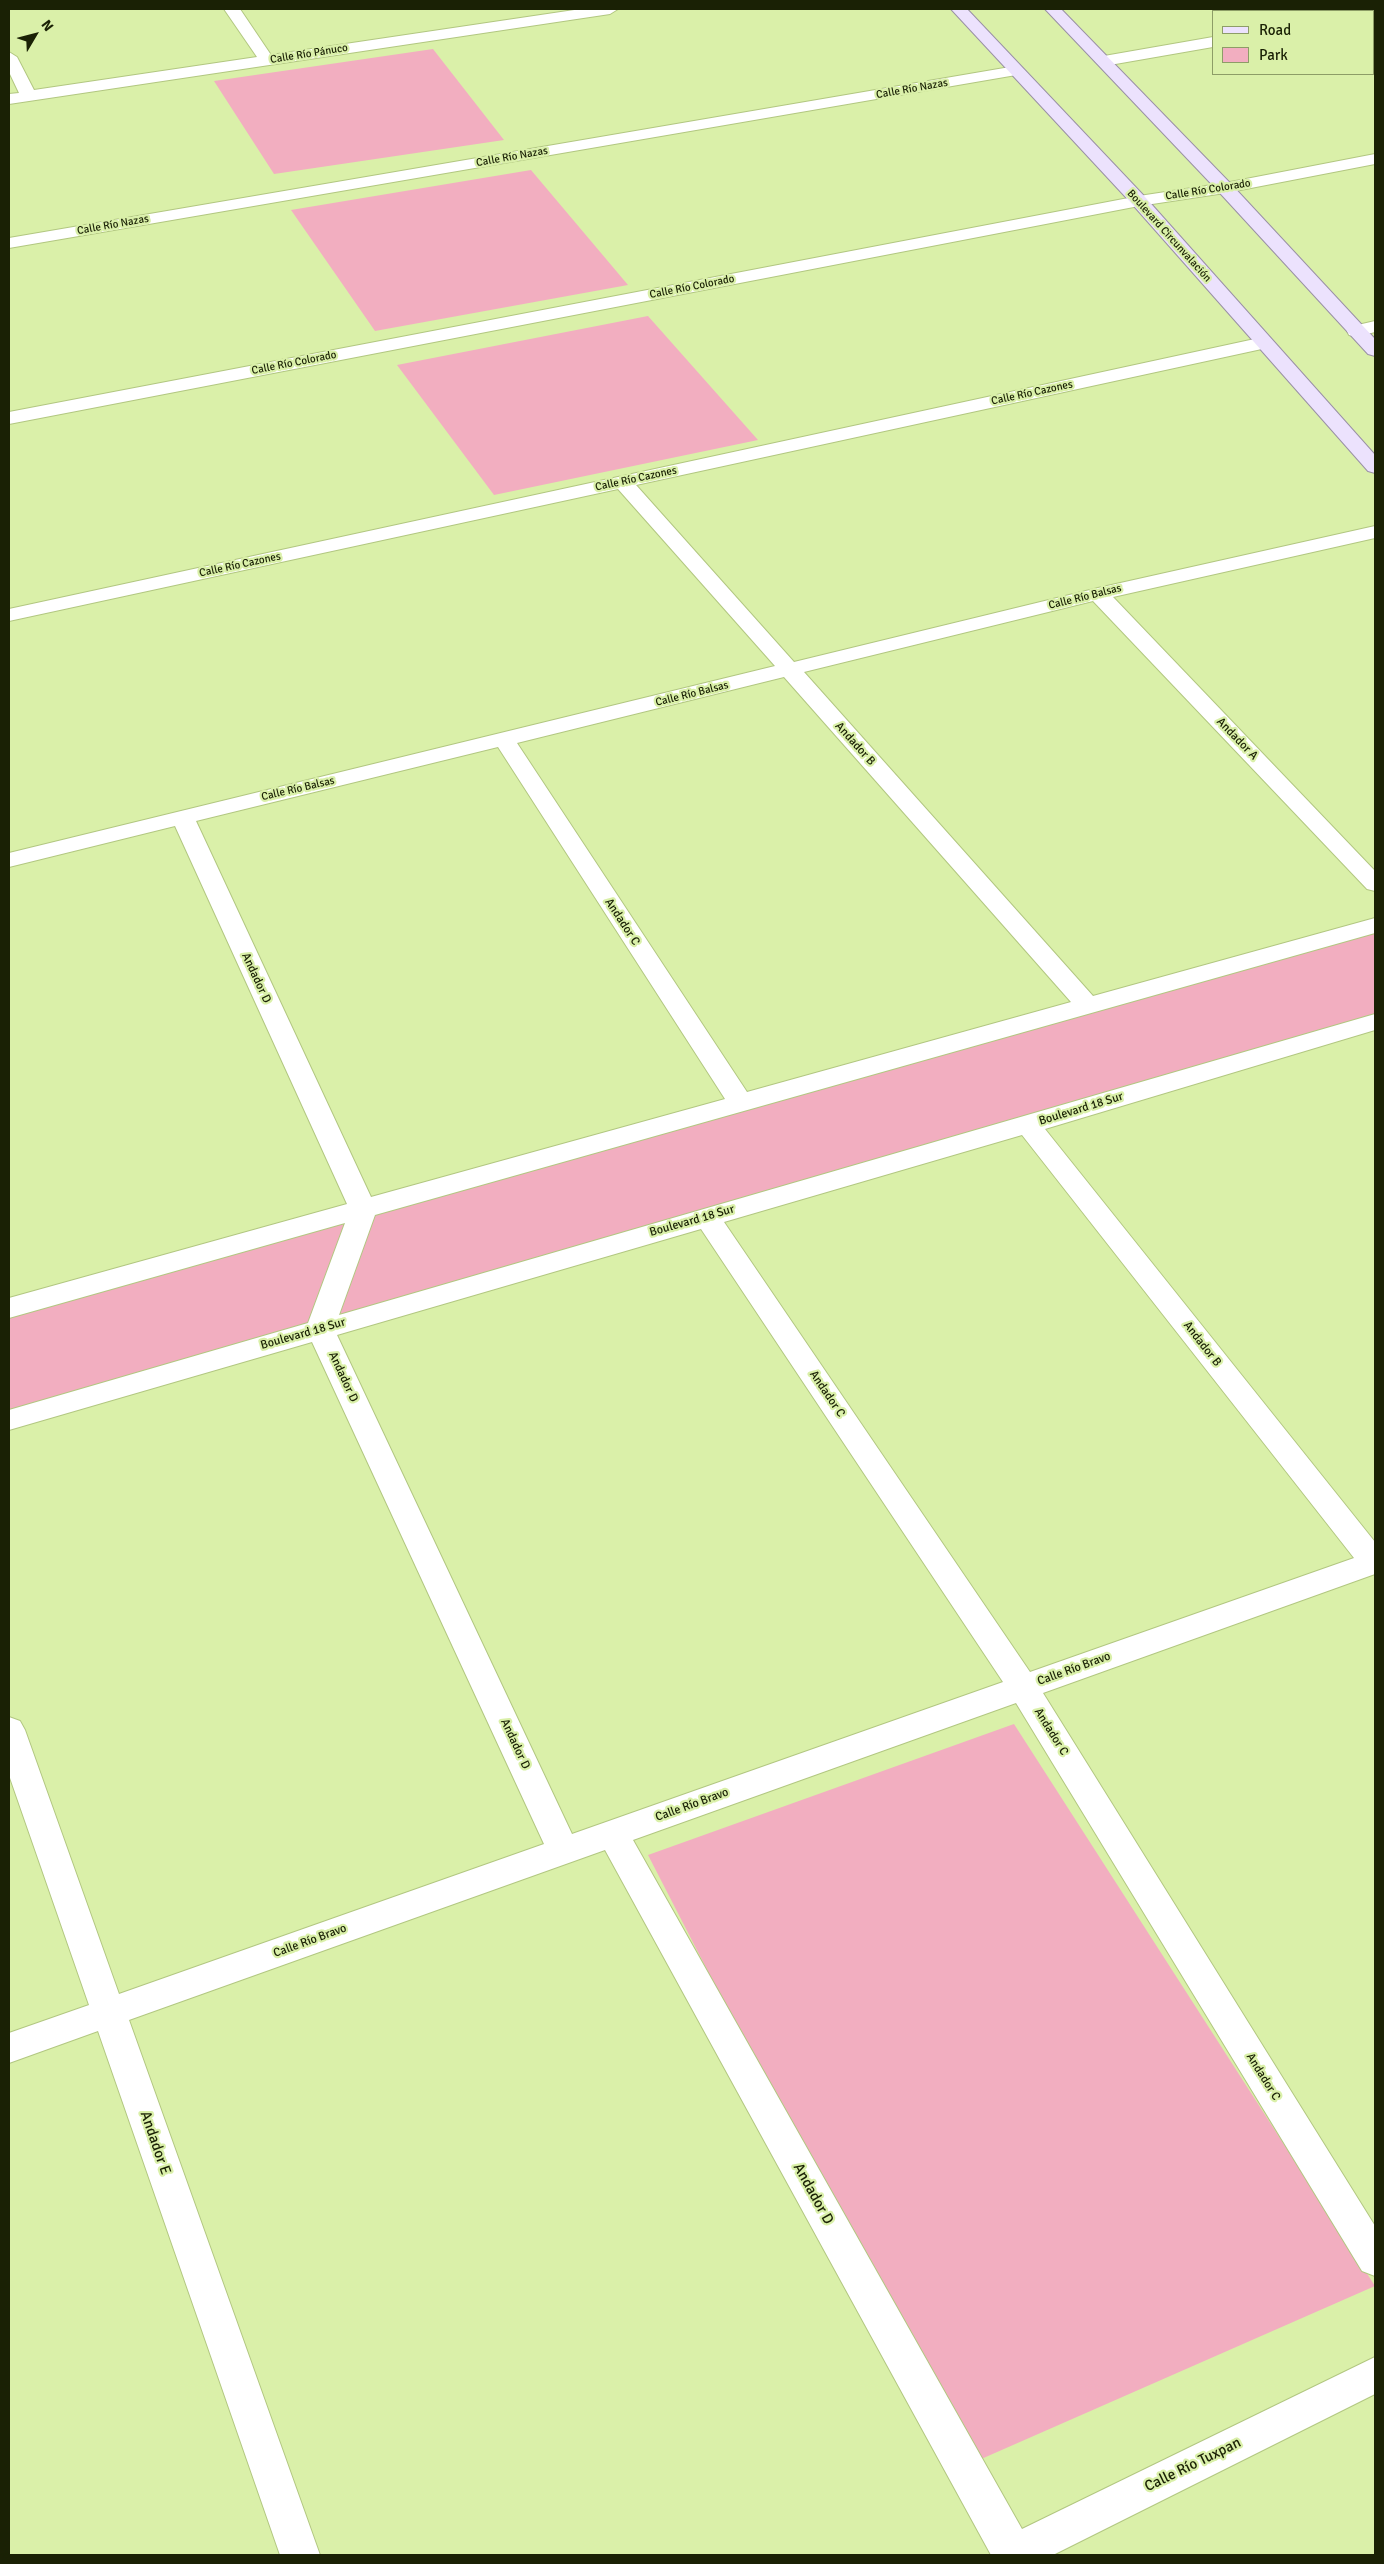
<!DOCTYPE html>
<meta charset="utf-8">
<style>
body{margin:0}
#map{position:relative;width:1384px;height:2564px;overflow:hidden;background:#daf0a9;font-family:Signika,sans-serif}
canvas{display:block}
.frame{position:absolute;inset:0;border:10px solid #1a2105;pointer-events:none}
.legend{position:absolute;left:1212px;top:10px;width:162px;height:65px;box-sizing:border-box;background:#daf0a9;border:1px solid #8d9d67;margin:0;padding:6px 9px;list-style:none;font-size:15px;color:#1a2105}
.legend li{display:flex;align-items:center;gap:10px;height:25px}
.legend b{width:25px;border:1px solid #8d9d67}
.north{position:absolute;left:10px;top:10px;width:50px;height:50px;-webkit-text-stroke:4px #daf0a9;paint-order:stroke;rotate:53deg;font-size:14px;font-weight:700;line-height:20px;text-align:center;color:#1a2105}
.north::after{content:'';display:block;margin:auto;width:18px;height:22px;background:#1a2105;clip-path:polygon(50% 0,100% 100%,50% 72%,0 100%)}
</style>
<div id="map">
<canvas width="1384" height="2564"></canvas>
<div class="frame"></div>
<ul class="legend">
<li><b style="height:6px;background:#ece2fd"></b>Road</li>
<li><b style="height:14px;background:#f2aec0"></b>Park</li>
</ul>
<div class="north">N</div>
</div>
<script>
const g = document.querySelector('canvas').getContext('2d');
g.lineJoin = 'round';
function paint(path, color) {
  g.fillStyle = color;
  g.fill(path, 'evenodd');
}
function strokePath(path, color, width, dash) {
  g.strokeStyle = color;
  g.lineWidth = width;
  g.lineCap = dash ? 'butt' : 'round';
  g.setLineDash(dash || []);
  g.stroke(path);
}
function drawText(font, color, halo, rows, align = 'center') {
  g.font = font + ' Signika,sans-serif';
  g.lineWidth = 4.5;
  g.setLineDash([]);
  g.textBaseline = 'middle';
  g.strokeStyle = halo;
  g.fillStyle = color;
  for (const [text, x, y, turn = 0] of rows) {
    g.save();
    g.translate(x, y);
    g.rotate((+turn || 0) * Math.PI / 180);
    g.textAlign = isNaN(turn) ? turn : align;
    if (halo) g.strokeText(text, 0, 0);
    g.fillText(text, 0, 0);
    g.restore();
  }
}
paint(new Path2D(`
 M433 49 504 140 274 174 214 81Z
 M531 170 628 285 375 331 291 210Z
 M648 316 758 440 494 495 397 365Z
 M1375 924V1023L9 1420V1309Z
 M1014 1724 1375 2286 963 2467 648 1855Z`), '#f2aec0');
const minor = new Path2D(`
 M224 9H240L271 55 581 9H618L610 14 9 104V94L19 93 9 72V52L17 57 34 90 257 57Z
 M1375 9V19H1373V11H1367Z
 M1213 37V47L1104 66 1096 61 1104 56Z
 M1016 66 1022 68 1024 71 1022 74 9 248V238Z
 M1375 154V164L1225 193 1139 206 9 424V412L1139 196 1225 183Z
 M1375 321V332L1356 337 1349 335 1347 331 1349 327Z
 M1264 337 1271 339 1273 343 1271 347 636 485 794 662 1098 588 1375 526V538L1113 597 1375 871V891L1367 889 1093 601 804 672 1093 996 1375 918V933L375 1215 339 1315 1375 1014V1030L1045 1129 1375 1542V1574L1043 1693 1375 2226V2276L1362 2271 1016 1703 633 1840 1022 2529 1375 2357V2394L1053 2555H991L605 1850 129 2020 320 2555H280L98 2031 9 2063V2033L89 2005 9 1775V1717L20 1721 25 1730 119 1994 544 1844 312 1342 9 1430V1410L308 1323 345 1223 9 1318V1298L347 1204 175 826 9 867V853L775 666 618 489 9 621V609ZM784 677 1071 1002 747 1092 517 743ZM498 747 725 1099 371 1197 196 821ZM1022 1135 1354 1558 1030 1672 724 1222ZM701 1229 1003 1682 572 1834 337 1335Z`);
const major = new Path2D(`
 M951 9H967L1145 197 1375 455V473L1368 471 1133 205Z
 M1045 9H1061L1231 184 1375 339V356L1368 354 1219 192Z`);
strokePath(minor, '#b2c781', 2);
strokePath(major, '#9a91a5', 2);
paint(minor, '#fff');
paint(major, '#ece2fd');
drawText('11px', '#1a2105', '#daf0a9', [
 ["Calle Río Pánuco",309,54,-9],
 ["Calle Río Nazas",912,89,-10],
 ["Calle Río Nazas",512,157,-10],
 ["Calle Río Colorado",1208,190,-9],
 ["Calle Río Nazas",113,225,-10],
 ["Boulevard Circunvalación",1169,236,48],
 ["Calle Río Colorado",692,287,-11],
 ["Calle Río Colorado",294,363,-11],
 ["Calle Río Cazones",1032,393,-12],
 ["Calle Río Cazones",636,479,-12],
 ["Calle Río Cazones",240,565,-12],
 ["Calle Río Balsas",1085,597,-14],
 ["Calle Río Balsas",692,694,-14],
 ["Calle Río Balsas",298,789,-13]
]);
drawText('12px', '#1a2105', '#daf0a9', [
 ["Andador A",1237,739,46],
 ["Andador B",855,744,48],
 ["Andador C",622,922,57],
 ["Andador D",256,978,65],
 ["Boulevard 18 Sur",1081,1109,-17],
 ["Boulevard 18 Sur",692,1221,-16],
 ["Boulevard 18 Sur",303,1334,-16],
 ["Andador B",1202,1344,52],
 ["Andador D",343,1377,65],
 ["Andador C",827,1394,56],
 ["Calle Río Bravo",1074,1669,-20],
 ["Andador C",1051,1732,58],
 ["Andador D",515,1744,65],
 ["Calle Río Bravo",692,1805,-20],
 ["Calle Río Bravo",310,1941,-20],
 ["Andador C",1263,2077,58]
]);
drawText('15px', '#1a2105', '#daf0a9', [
 ["Andador E",155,2143,71],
 ["Andador D",813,2194,61],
 ["Calle Río Tuxpan",1193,2465,-26]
]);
</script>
